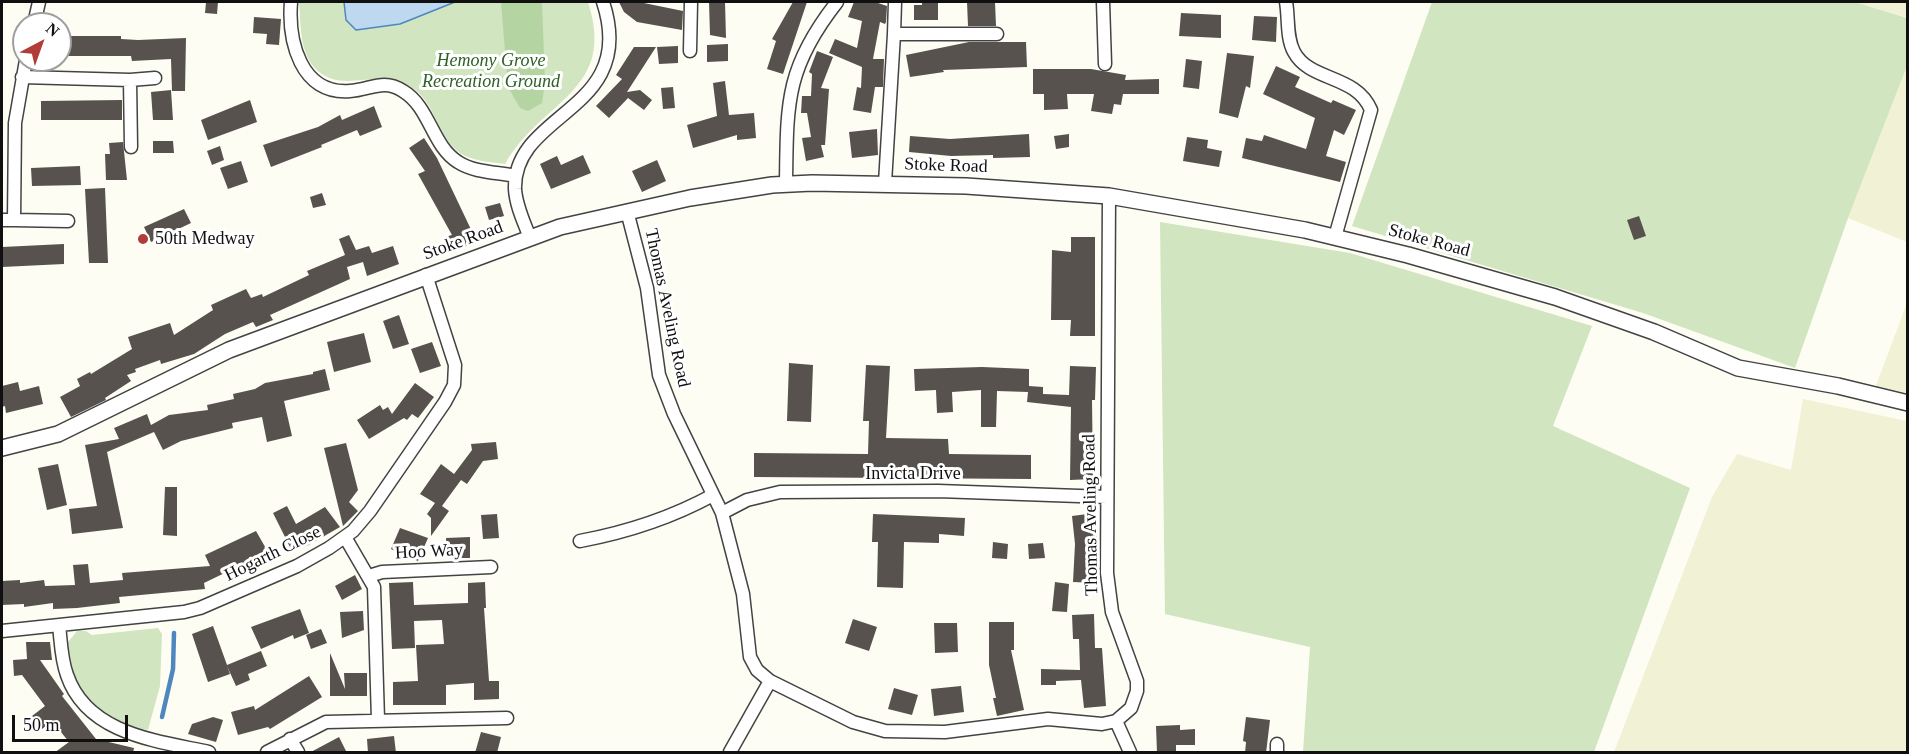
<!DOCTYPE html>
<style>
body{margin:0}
#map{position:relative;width:1909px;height:754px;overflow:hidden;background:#fefdf4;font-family:"Times New Roman",serif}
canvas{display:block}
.frame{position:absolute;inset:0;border:3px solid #101010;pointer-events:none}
.north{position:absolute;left:12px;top:12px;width:60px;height:60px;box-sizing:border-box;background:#fff;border:2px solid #9f9f9f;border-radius:50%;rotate:41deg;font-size:16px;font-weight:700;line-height:24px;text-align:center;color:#101010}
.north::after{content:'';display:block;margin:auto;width:21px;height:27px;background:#b03d37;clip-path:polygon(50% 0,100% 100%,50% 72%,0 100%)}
.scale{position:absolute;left:12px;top:715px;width:116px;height:27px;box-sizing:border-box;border:3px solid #101010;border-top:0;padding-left:8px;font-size:18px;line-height:21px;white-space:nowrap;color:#101010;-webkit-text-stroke:4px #fff;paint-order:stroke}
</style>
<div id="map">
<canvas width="1909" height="754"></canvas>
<div class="frame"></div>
<div class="north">N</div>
<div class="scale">50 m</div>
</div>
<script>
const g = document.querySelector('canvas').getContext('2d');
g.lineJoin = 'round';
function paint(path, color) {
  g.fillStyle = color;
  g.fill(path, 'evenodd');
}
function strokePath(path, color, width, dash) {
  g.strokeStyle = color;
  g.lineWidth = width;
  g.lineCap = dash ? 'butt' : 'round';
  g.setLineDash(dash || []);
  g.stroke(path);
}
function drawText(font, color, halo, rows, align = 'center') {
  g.font = font + ' "Times New Roman",serif';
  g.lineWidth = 6;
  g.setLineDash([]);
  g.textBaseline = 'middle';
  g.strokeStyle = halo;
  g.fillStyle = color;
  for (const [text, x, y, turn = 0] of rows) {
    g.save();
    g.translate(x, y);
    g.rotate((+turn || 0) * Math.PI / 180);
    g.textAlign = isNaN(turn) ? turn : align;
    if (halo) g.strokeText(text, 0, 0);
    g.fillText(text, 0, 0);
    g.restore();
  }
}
paint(new Path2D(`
 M1855 2H1907V11L1905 17Z
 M1907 66V242L1848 218Z
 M1907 303V396L1875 388Z
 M1803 399 1907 421V752H1614L1712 497 1737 454 1791 470Z`), '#f1f1d6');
paint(new Path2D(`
 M299 2H588C617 92 542 99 505 164 490 162 472 161 460 153 437 137 436 102 411 87 377 67 345 94 318 71 299 55 301 24 299 2Z
 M1432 2H1855L1907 18V66L1848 218 1795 368 1643 313 1352 226Z
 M1160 222 1350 253 1592 326 1553 426 1690 488 1594 752H1303L1310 647 1165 614Z
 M158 628 162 634 160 686 148 730C106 722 64 689 68 642L77 631H86L92 635Z`), '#d0e5c0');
paint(new Path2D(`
 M501 2H542L545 83 542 103 528 111 520 108 508 87Z`), '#b4d4a2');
const water = new Path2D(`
 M344 2H455L400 24 356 30 346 20Z`);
paint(water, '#bed8ef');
strokePath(water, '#4e87be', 1.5);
strokePath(new Path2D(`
 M162 717 173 669 174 633`), '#4e87be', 4.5);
paint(new Path2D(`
 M206 2H218L217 14 205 13Z
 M619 2H639L683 11 682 30 637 22 624 12Z
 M709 2H725L726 38 710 35Z
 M793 2H807L783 74 767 69 776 41 772 39Z
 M854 2H875L887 6 886 22 885 24 880 22 873 59H884L883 87H875L871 113 853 110 857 87 861 88 862 67 829 53 835 39 857 48 862 21 848 17Z
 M922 2H938V20H914V5H922Z
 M967 2H995L996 26H968Z
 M1181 13 1221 15V38L1179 36Z
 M1254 16 1277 17 1276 42 1252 40Z
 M254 17 281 19 279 45 266 44 267 34 253 33Z
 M60 36H121V39L138 40 186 38 185 91H172L171 59 132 61 131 56H60Z
 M969 42H1026L1027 67 943 70 944 72 910 77 906 55Z
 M728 44V61L707 62V45Z
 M678 46V63L659 64 657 47Z
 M634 47H656L627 92 640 90 652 100 644 110 628 98 609 118 596 106 622 79 616 75Z
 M817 51 833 57 821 88 829 89 825 145H821L824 157 806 161 802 138 811 137 807 113H801L802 96H811L812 74 809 72Z
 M1227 53 1254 56 1250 88 1246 86 1238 118 1219 113Z
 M1186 59 1202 61 1199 89 1183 87Z
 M1276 66 1300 77 1295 87 1331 103 1333 100 1356 110 1344 135 1334 130 1326 156 1346 162 1340 182 1242 158 1246 138 1262 141 1264 135 1306 149 1315 118 1263 94Z
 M1033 69H1091L1126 75 1125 80 1159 79V94H1123L1121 105 1114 104 1112 114 1091 111 1094 94H1067L1068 109 1044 110V94H1033Z
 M725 81 729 115 754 113 756 138 737 140V135L693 148 687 125 717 116 713 83Z
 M673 87 675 108 663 109 661 88Z
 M171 90 173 120H153L151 92Z
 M122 100V120H41V101Z
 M250 100 257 122 208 140 201 120Z
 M374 106 382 127 360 136 357 130 321 145 322 147 271 167 263 145 318 127 340 115 342 120Z
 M877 129 878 155 852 158 849 132Z
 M1029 134 1030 157 993 158V155L951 156 909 152 910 136 950 139Z
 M1069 134V147L1056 149 1054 136Z
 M1187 137 1208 140 1207 148 1222 151 1219 167 1183 161Z
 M424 138 437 158 477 242 451 252 445 237 452 235 418 174 425 171 409 148Z
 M153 141H173L174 153H153Z
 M123 142 127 180H106L105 154H110L109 143Z
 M220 146 224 160 212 165 207 151Z
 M583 155 591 173 551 189 540 164 557 156 561 165Z
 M657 160 666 181 642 192 632 171Z
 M241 161 248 182 228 189 220 168Z
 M80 166 81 185 32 186 31 168Z
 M105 188 108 263H89L85 189Z
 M322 193 326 205 313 208 310 197Z
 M500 203 504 216 489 220 485 207Z
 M184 209 191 223 151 242 144 227Z
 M1639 216 1646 236 1634 240 1627 220Z
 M349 235 356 250 369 246 372 253 393 246 399 264 367 276 363 262 347 267 350 279 270 315 273 320 256 327 253 322 225 334 194 354 161 364 160 360 135 369 136 372 127 375 131 381 105 398 106 400 71 417 60 397 80 386 77 379 90 372 91 374 132 349 128 337 170 323 174 335 213 310 211 305 246 289 251 298 262 294 263 297 309 275 307 271 345 255 339 239Z
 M1071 237H1095V336H1070L1071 320H1051L1052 250 1071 252Z
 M64 244V264L2 267V247Z
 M399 315 409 344 393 349 383 321Z
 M364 333 371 362 334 372 327 342Z
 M432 342 441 366 420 373 411 349Z
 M789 363 813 365 811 422 787 421Z
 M866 365 890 366 886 438 948 439 949 454 1031 455V479L754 477V453L868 454 869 421H863Z
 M1070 366 1096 367 1095 400H1092L1093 479 1070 480 1071 407 1027 402 1028 392 997 391 996 427H981V390L952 392 953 412 937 413 936 390 915 391 914 369 982 367 1029 369V386L1043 387V394L1069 395Z
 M325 369 330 390 284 401 292 436 267 442 262 417 232 423 233 428 181 441 163 450 154 432 107 452 123 528 72 534 69 509 97 506 85 445 119 439 114 428 147 414 151 425 169 415 208 410 207 405 234 399 233 394 255 389 265 383 313 374V372Z
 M18 382 20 391 39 386 43 404 6 413 5 406 2 407V386Z
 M415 383 434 397 418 418 412 414 407 420 404 418 369 439 357 420 380 405 383 410 388 407 392 414Z
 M496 442 498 459 483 461 467 484 461 480 442 506 449 511 431 536V518L427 514 435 503 420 494 441 464 454 474 472 450 471 444Z
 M346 443 358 490 349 502 358 511 343 526 324 448Z
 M58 464 67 505 47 510 38 468Z
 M165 487H177V536L163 535Z
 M287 506 296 524 325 507 340 527 307 546 306 543 292 551 273 513Z
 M1095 513 1097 536 1093 567H1097L1096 583 1073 582 1075 544 1072 516Z
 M497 514 499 538 483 539 481 515Z
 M873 514 965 518 964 536 939 534V543L904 542 903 588 877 587 878 542H872Z
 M400 528 428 538 418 561 391 549Z
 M256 531 268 552 204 583 205 589 119 597 120 603 77 608 53 609V603L24 607V604L2 605V581L20 580V583L44 580 45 586 75 585 73 565 88 564 90 583 123 580 122 573 210 566 205 555Z
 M470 537V558H447L446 538Z
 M993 542 1008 544 1007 559 992 558Z
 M1043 543 1045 558 1029 559 1028 544Z
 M355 575 362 589 342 600 335 586Z
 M413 582 414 605 468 603V583L485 582 486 608H484L489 681H499V699L474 700V683L446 685V705H393V682L418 681 416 645 444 644 442 620 414 621 415 648 392 649 389 583Z
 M1055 582 1069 584 1067 612 1052 611Z
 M300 609 309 633 294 639 293 635 261 649 251 627Z
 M363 611 364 630 342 638 340 612Z
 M1094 614 1095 648H1102L1106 706 1084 708 1081 680 1056 681V685H1041V669L1080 670 1079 639H1073L1072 615Z
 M853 619 877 627 869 651 845 643Z
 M989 622H1014V650H1011L1024 710 997 716 993 698H996L989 665Z
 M934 623H957L958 652 935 653Z
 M213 626 227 665 261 651 267 666 248 674 250 680 236 686 227 666 230 674 208 682 192 634Z
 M321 629 327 643 311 649 306 635Z
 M26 642H50L52 660H40L64 694 62 696 96 739 134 748 133 753H54L69 742 52 721 42 729 32 716 45 706 22 675 14 676 13 660 27 659Z
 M330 653 345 689 344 673H367V696H330Z
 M309 676 322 697 270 729 268 727 238 735 231 712 254 706 255 710Z
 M961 686 964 712 934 716 931 689Z
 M894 688 918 695 912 715 888 709Z
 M213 717 223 720 216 742 188 734 192 724Z
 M1246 717 1270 720 1266 753H1245L1246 742 1243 741Z
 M1180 725V730L1195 729V745H1176V753H1157L1156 726Z
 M481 732 501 737 497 753H475Z
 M394 736 396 753H368L367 739Z
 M339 737 347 753H309Z`), '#57524d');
const minor = new Path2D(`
 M291 2C288 40 300 95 350 91 370 90 383 78 403 91 430 107 432 146 458 162 475 173 497 172 516 176
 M895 2 894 34H997
 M1103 2 1105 64
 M1286 2C1289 18 1286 37 1294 52 1310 82 1356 74 1371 110L1335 237
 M34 24 39 2
 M690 51 691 2
 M22 77 130 80 155 78
 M130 80 131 147
 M885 183 894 34
 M786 184C787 104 785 68 837 2
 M627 211 647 288 659 375 674 414 722 513 743 594 750 657 757 670 770 681 853 722 885 731 945 732 1048 719 1102 724 1116 721 1131 708 1137 691V681L1112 612 1107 573 1109 196
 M2 220H14L15 123 26 60
 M14 220 68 221
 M530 238C524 222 516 206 515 189 513 111 639 112 603 2
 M722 513 747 500 780 492 938 491 1107 497
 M345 537 374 587 378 720
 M580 541C628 532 671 518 713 495
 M369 576 382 572 491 567
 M59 625C61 642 61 659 67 675 87 734 157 741 209 752
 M2 631 184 612 200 608 297 566 329 548 353 531 370 511 445 402 454 385 455 365 426 275
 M1116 721 1130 752
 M290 739 298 752
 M267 752 326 722 507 718
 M730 752 770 681
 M1277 752V744`);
const tertiary = new Path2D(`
 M2 448 58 434 229 350 560 227 690 198 772 185 812 183 966 186 1109 196 1305 230 1408 255 1555 297 1654 332 1738 368 1838 386 1908 403`);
strokePath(minor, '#434343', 15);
strokePath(tertiary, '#434343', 18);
strokePath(minor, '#fff', 12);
strokePath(tertiary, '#fff', 15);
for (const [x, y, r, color] of [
 [143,239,6,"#b03d37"]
]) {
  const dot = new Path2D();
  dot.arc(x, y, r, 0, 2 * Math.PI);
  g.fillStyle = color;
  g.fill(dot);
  strokePath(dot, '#fff', 2);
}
drawText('italic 18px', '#2e6027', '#fff', [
 ["Hemony Grove",491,61],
 ["Recreation Ground",491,82]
]);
drawText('18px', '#101010', '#fff', [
 ["Stoke Road",946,166,2],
 ["Stoke Road",463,241,-20],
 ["Stoke Road",1429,241,15],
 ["Thomas Aveling Road",667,308,78],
 ["Invicta Drive",913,474],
 ["Thomas Aveling Road",1091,515,-91],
 ["Hoo Way",429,552,-3],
 ["Hogarth Close",273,554,-26]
]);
drawText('18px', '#101010', '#fff', [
 ["50th Medway",155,239]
], 'left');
</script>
